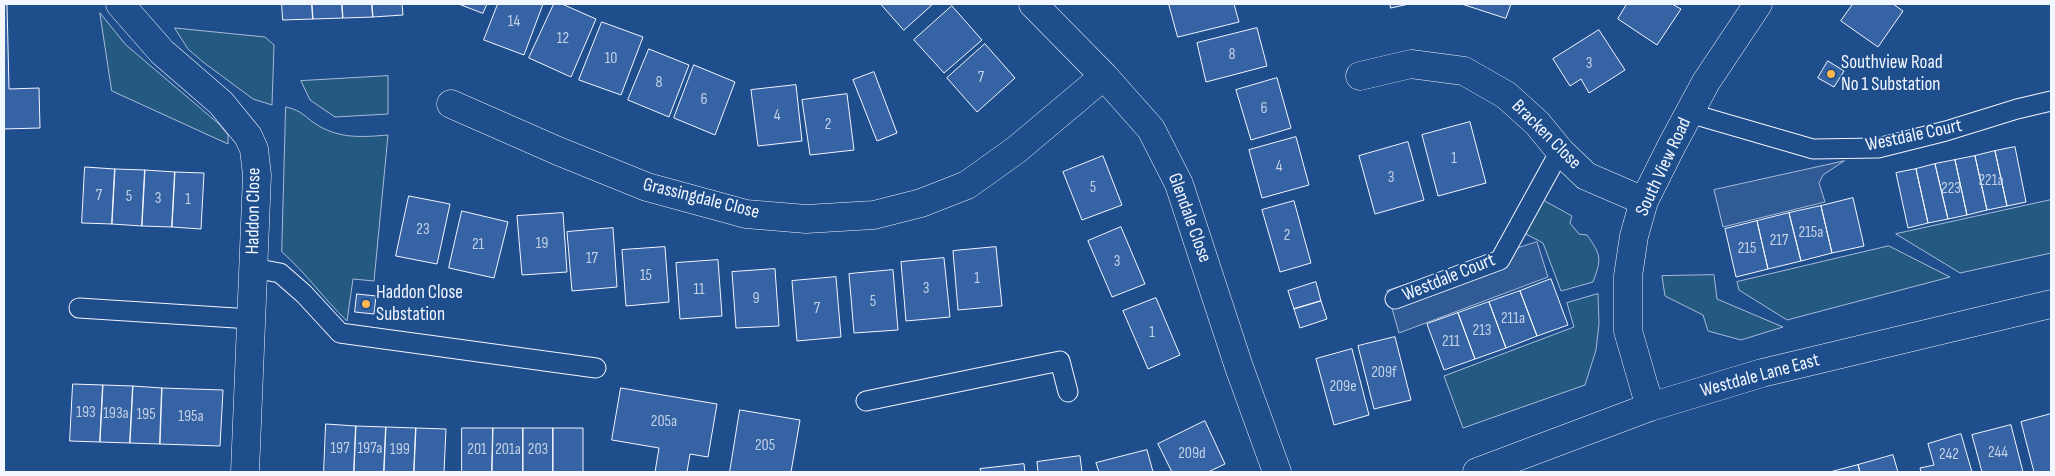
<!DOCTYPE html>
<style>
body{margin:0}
#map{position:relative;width:2055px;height:476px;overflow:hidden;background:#1f4e8c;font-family:"Sofia Sans Condensed",sans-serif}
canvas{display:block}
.frame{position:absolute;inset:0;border:5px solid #f2f6ff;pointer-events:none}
</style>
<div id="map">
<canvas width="2055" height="476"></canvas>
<div class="frame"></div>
</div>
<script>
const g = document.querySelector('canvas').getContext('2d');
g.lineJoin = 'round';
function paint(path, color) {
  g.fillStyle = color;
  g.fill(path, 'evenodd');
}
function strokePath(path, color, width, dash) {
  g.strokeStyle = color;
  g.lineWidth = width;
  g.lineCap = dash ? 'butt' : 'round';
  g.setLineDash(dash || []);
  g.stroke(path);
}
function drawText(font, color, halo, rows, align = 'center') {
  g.font = font + ' "Sofia Sans Condensed",sans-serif';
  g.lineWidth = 4;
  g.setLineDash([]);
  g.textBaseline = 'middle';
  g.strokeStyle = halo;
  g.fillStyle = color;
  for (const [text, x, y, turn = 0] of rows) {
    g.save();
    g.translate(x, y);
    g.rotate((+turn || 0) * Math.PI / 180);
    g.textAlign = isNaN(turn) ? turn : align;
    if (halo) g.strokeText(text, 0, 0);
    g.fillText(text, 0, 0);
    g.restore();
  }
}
const green = new Path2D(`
 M100 13 126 45 219 124 228 135V144L112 91Z
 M175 28 265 37 274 45 272 105 253 99 203 62 188 49Z
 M388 76V114L335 117 310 100 301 81Z
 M286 107C304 111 305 118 319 126 341 139 364 137 388 135L374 281 353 279 347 321C324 299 306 273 282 252Z
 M1543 200 1572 216 1570 223 1579 234 1587 235C1601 255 1602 258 1593 282L1561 291 1543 243 1526 234Z
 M2051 200V253L1960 273 1896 234Z
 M1889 246 1950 277 1787 320 1739 290 1737 282Z
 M1714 275 1717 299 1783 327 1741 340 1708 331 1703 315 1665 296 1662 276Z
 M1598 294 1599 324 1596 350 1585 385 1463 428 1444 376 1574 327 1567 303Z`);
paint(green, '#245a82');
strokePath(green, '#a8bbd7', 1);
const parking = new Path2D(`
 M1844 161 1823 175 1819 183 1825 202 1723 227 1714 190Z
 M1537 242 1548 277 1399 333 1387 291Z`);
paint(parking, '#305b95');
strokePath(parking, '#a8bbd7', 1);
const building = new Path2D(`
 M4 4H7L9 89 39 88 40 128 4 129Z
 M282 4H312L313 19 283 20Z
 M312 4H342L343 18 313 19Z
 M342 4H372L373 17 343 18Z
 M372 4H402L403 15 373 17Z
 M459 4H487L483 13Z
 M498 4H543L524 55 484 40Z
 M554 4H562L596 19 571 77 529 58Z
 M881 4H933L904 30Z
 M1169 4H1234L1239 22 1178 37Z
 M1390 4H1409L1391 8Z
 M1462 4H1511L1506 18Z
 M1627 4H1672L1681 9 1657 45 1618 19Z
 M1853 4H1893L1903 11 1878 47 1841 21Z
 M952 6 982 40 944 73 914 40Z
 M602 22 643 37 621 95 579 80Z
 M1257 28 1267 66 1206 82 1197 43Z
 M1599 30 1625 70 1589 93 1581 79 1570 86 1553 59Z
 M985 44 1015 78 977 112 947 78Z
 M649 49 689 65 669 117 628 100Z
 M1828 61 1844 71 1834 87 1818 78Z
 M694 65 735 82 715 135 674 118Z
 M874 72 897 133 877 141 853 80Z
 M1277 78 1291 128 1251 140 1236 90Z
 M796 85 802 141 758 146 751 90Z
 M847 94 854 150 810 155 802 100Z
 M1470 122 1486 183 1438 196 1422 135Z
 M1296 137 1309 185 1262 198 1249 150Z
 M1408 142 1424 200 1375 214 1359 156Z
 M2015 147 2026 202 2007 206 1995 151Z
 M1995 151 2007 206 1987 210 1975 156Z
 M1103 156 1122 205 1082 220 1063 172Z
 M1975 156 1987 210 1967 215 1955 160Z
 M1955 160 1967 215 1948 219 1935 164Z
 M1935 164 1948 219 1928 223 1916 169Z
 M85 167 115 169 112 224 82 223Z
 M115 169 145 170 142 226 112 224Z
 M1916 169 1928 223 1908 228 1896 173Z
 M145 170 175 172 172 227 142 226Z
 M175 172 204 173 201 229 172 227Z
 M409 196 450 204 437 264 396 256Z
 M1853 198 1864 246 1832 253 1821 206Z
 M1294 201 1311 263 1280 272 1262 210Z
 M1821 206 1832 253 1801 261 1789 213Z
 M462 211 508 222 494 278 449 268Z
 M563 213 567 272 522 275 517 216Z
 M1789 213 1801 261 1768 269 1757 221Z
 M1757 221 1768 269 1736 277 1725 229Z
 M1121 227 1145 284 1112 297 1088 241Z
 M613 228 617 287 572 291 567 232Z
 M665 247 669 302 626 306 622 250Z
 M996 247 1002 306 958 310 953 251Z
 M944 258 950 317 906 321 901 262Z
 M718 260 722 316 680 319 676 263Z
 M775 269 779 326 736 328 732 272Z
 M893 270 898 330 854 333 849 274Z
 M836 277 841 337 797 341 792 281Z
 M1551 279 1568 325 1537 336 1520 291Z
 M1316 282 1321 301 1294 309 1288 291Z
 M1520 291 1537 336 1506 348 1489 302Z
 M357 294 376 296 374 314 355 312Z
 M1156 298 1180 355 1148 369 1123 311Z
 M1321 301 1327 319 1300 328 1294 309Z
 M1489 302 1506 348 1475 359 1458 313Z
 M1458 313 1475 359 1444 370 1427 324Z
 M1395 337 1411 400 1374 409 1358 346Z
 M1352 349 1369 415 1334 425 1316 359Z
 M73 384 103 385 100 442 70 441Z
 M103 385 133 386 130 443 100 442Z
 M133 386 162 388 160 444 130 443Z
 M162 388 223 390 220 446 160 444Z
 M621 388 717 404 708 457 690 454 687 472H655L659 448 612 440Z
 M740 410 800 420 791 472H730Z
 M2051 414V472H2034L2021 422Z
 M1205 421 1225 464 1208 472H1172L1158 444Z
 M326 424 356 426 354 472H324Z
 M2011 425 2023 472H1982L1972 435Z
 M356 426 386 427 384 472H354Z
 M386 427 416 428 414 472H384Z
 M416 428 446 429 444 472H414Z
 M462 428H493L492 472H462Z
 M493 428H523V472H492Z
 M523 428H553V472H523Z
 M553 428H583V472H553Z
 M1961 434 1972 472H1921L1920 468 1934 465 1928 444Z
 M1147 450 1153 472H1099L1096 463Z
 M1893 455 1898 472H1860L1858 465Z
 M1080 456 1082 472H1038L1037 462Z
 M1024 464 1025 472H981L980 469Z
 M1858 465 1860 472H1830Z`);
paint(building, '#3563a3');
strokePath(building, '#f2f6ff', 1);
const service = new Path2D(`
 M1689 113 1813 149 1878 148 1946 131 2017 109 2051 101
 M253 268 280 273 304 294 340 333 596 368
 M1395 299 1500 260 1560 151
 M79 308 251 319
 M866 401 1060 361 1068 392`);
const minor = new Path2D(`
 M120 4 162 52 221 103 248 136 254 149 257 175 245 472
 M1033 4 1104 76 1151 129 1179 184 1239 367 1277 472
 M1360 76 1411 64 1464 71 1506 95 1537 123 1560 151 1586 176 1644 201
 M451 104 558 151 647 187 746 214 806 219 874 215 921 203 967 185 1016 150 1104 76
 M1650 407 1628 331V276L1634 236 1644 201 1672 145 1706 82 1758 4`);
const tertiary = new Path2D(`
 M1477 472 1650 407 1762 373 2051 304`);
strokePath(service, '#f2f6ff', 21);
strokePath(minor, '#f2f6ff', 29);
strokePath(tertiary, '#f2f6ff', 29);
strokePath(service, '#1f4e8c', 19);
strokePath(minor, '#1f4e8c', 28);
strokePath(tertiary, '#1f4e8c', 28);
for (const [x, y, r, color] of [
 [1831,74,5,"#ffb74d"],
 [366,304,5,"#ffb74d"]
]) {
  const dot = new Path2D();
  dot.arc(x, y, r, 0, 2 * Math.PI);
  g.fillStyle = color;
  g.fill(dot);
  strokePath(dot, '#1f4e8c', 2);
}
drawText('16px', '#c3d1e8', null, [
 ["14",514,22],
 ["12",563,39],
 ["8",1232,55],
 ["10",611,59],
 ["3",1589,64],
 ["7",981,78],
 ["8",659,83],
 ["6",704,100],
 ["6",1264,109],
 ["4",777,116],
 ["2",828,125],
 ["1",1454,159],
 ["4",1279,167],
 ["3",1391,178],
 ["221a",1991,181],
 ["5",1093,188],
 ["223",1951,189],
 ["7",99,196],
 ["5",129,197],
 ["3",158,199],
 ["1",188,200],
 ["23",423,230],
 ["215a",1811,233],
 ["2",1287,236],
 ["217",1779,241],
 ["19",542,244],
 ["21",478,245],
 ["215",1747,249],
 ["17",592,259],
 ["3",1117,262],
 ["15",646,276],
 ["1",977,279],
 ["3",926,289],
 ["11",699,290],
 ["9",756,299],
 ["5",873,302],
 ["7",817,309],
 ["211a",1513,319],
 ["213",1482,331],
 ["1",1152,333],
 ["211",1451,342],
 ["209f",1384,373],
 ["209e",1343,387],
 ["193",86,413],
 ["193a",116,414],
 ["195",146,415],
 ["195a",191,417],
 ["205a",664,422],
 ["205",765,446],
 ["197",340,449],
 ["197a",370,449],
 ["199",400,450],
 ["201",477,450],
 ["201a",508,450],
 ["203",538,450],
 ["244",1998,453],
 ["209d",1192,454],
 ["242",1949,455]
]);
drawText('19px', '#f2f6ff', '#1f4e8c', [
 ["Southview Road",1841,63],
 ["No 1 Substation",1841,85],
 ["Haddon Close",376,293],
 ["Substation",376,315]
], 'left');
drawText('19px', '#f2f6ff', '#1f4e8c', [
 ["Bracken Close",1546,135,45],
 ["Westdale Court",1914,136,-12],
 ["South View Road",1664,167,-65],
 ["Grassingdale Close",701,199,14],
 ["Haddon Close",254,211,-89],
 ["Glendale Close",1189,218,70],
 ["Westdale Court",1449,278,-22],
 ["Westdale Lane East",1760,376,-15]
]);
</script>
